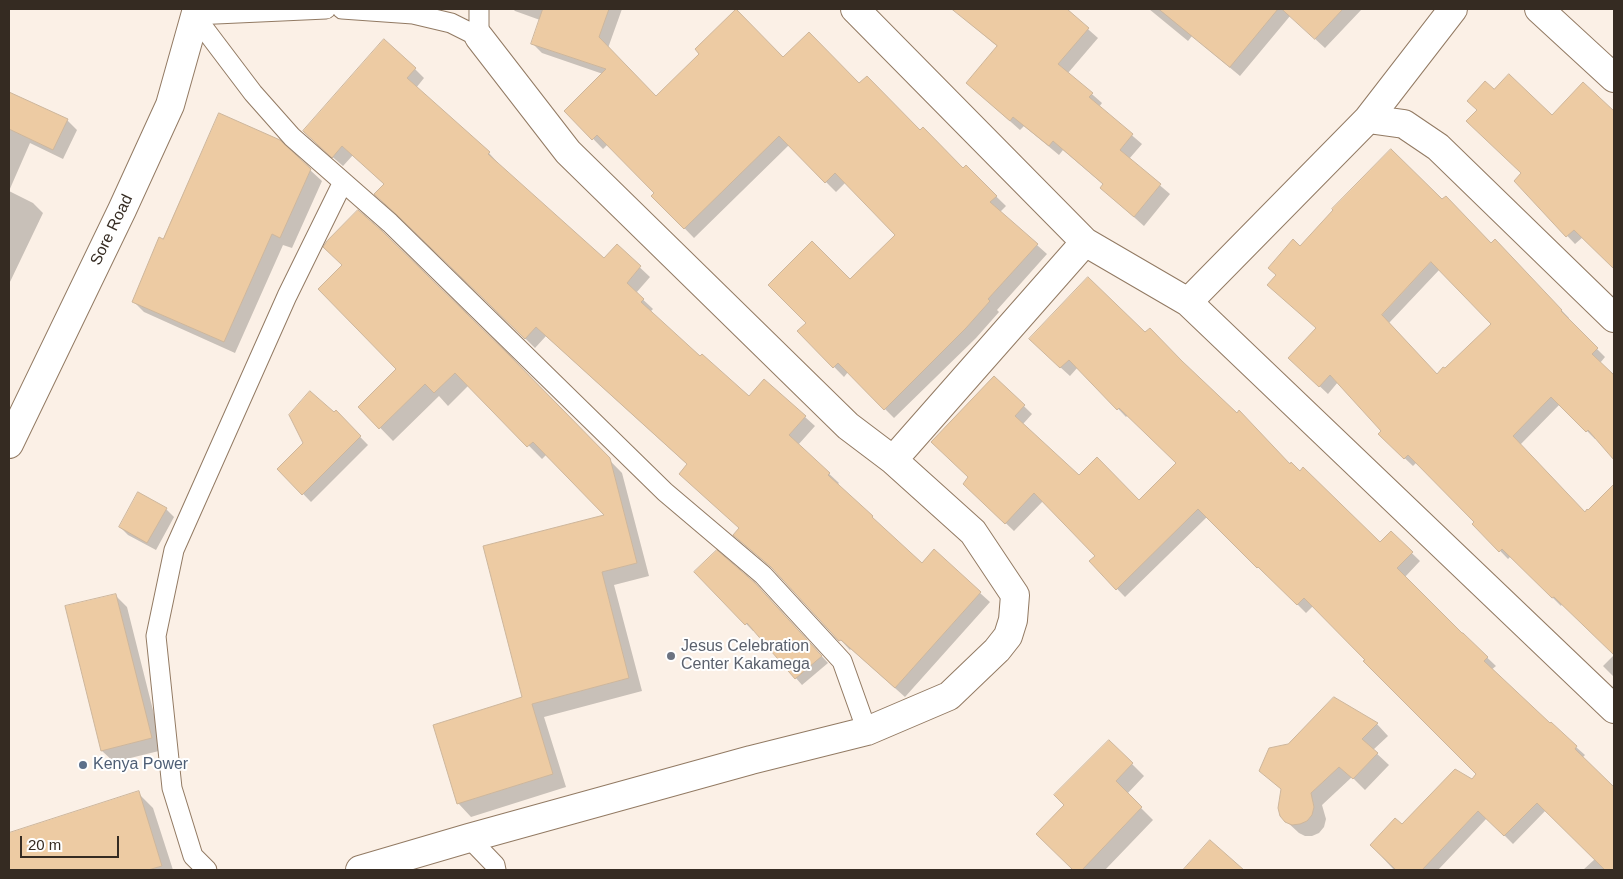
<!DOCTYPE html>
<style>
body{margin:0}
#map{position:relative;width:1623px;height:879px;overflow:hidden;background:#fbf0e6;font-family:Arial,sans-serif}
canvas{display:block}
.frame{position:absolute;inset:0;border:10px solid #352b22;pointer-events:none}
.scale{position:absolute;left:20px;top:836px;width:99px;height:22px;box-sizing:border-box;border:2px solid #352b22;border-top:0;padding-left:6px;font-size:15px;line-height:18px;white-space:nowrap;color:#352b22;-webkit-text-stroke:4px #fff;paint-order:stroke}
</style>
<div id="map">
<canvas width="1623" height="879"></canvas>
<div class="frame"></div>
<div class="scale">20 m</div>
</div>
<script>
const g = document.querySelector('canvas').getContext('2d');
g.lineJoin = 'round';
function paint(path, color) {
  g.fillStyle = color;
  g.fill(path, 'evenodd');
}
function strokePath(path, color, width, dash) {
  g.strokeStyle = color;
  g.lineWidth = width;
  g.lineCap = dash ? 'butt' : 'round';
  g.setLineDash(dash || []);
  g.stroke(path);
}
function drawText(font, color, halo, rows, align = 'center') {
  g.font = font + ' Arial,sans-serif';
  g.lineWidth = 4;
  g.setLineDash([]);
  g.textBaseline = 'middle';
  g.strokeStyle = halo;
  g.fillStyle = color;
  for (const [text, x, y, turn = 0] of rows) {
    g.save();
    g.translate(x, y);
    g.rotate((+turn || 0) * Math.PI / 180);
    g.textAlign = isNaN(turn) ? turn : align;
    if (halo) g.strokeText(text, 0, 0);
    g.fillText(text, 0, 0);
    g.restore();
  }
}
paint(new Path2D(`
 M513 9H622L608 48 656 98 783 59 859 85 920 132 963 170 966 167 1006 206 1000 212 1047 254 997 310 999 312 976 338 894 418 848 372 844 377 799 331 897 235 846 182 836 192 789 145 694 238 653 196 656 193 608 144 603 149 566 111 603 74 542 53 532 43 540 20 515 11Z
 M953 9H1065L1098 38 1068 73 1102 103 1099 107 1142 144 1129 159 1170 194 1144 226 1101 188 1104 185 1063 150 1059 155 1024 126 1020 130 977 92 998 47Z
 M1149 9H1362L1325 48 1290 16 1240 76 1192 36 1188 41Z
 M415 69 424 78 416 88 489 153 498 163 497 164 604 260 617 246 650 277 636 293 653 309 650 312 700 357 749 398 805 417 815 426 798 445 839 483 837 485 922 565 980 593 990 602 905 697 851 649 850 650 779 574 744 544 741 529 688 465 546 336 535 348 409 224 385 185 353 155 343 166 314 141Z
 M1583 84 1614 113V268L1583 237 1575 244 1515 181 1523 173 1495 91 1552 117Z
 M9 93 67 120 77 130 63 159 30 143 9 191Z
 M310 170 322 181 292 248 283 245 235 353 144 312 133 301 164 241Z
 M9 191 33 203 43 213 9 284Z
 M1442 201 1491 244 1503 249 1569 318 1568 320 1605 357 1600 363 1614 377V458L1596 438 1595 439 1560 404 1520 445 1585 513 1588 512 1614 485V654L1562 604 1561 606 1511 556 1508 559 1474 524 1476 522 1417 462 1413 466 1379 434 1382 431 1338 382 1328 394 1298 366 1317 328 1301 247ZM1440 269 1493 324 1445 370 1437 376 1389 323Z
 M1145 334 1185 365 1290 465 1380 544 1391 533 1420 561 1404 578 1496 666 1491 670 1550 725 1551 724 1576 747 1585 755 1582 758 1614 789V870H1583L1595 859 1546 810 1513 844 1487 818 1438 870H1394L1371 845 1472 780 1477 774 1313 606 1306 613 1267 574 1266 575 1208 516 1125 597 1091 562 1096 556 1043 501 1014 531 973 492 970 477 994 377 1032 414 1023 424 1079 477 1139 502 1178 463 1128 415 1126 417 1078 367 1070 376 1039 348Z
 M508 356 622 473 649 576 614 585 642 691 544 717 566 787 471 817 458 803 524 698 606 515 547 454 542 459 469 385 448 406 439 396 393 441 360 407 398 369Z
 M336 412 368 445 311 502 279 469Z
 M139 494 166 509 174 517 156 550 128 535 120 527Z
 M696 572 762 591 828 663 802 685 754 630 753 631Z
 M115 595 127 607 163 750 114 762 102 751Z
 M1614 655V677L1603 666Z
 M1334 699 1377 724 1388 736 1373 750 1389 765 1365 790 1352 777 1322 805 1326 819 1324 827 1319 833 1312 836H1305L1299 833 1286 821 1282 790 1260 770 1289 746Z
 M1109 741 1144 776 1127 794 1153 820 1105 870H1075L1038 834 1066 805Z
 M138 793 153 808 173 870H9V834Z
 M1210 842 1229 859 1240 870H1185Z`), '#0003');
const building = new Path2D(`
 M543 9H609L599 37 656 96 699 54 695 49 736 9 783 57 809 32 859 83 867 76 920 130 923 127 963 168 966 165 997 196 990 202 1038 244 988 299 990 301 966 328 884 410 838 363 833 368 797 331 806 323 768 285 812 241 850 279 895 235 835 173 825 183 779 136 684 229 651 196 654 193 597 135 592 140 564 111 606 69 531 44Z
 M952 9H1067L1089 28 1058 64 1093 93 1089 97 1133 134 1120 150 1161 184 1134 217 1100 188 1103 184 1053 141 1049 146 1013 117 1010 121 966 83 997 46Z
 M1159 9H1278L1230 67Z
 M1282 9H1343L1315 39Z
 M384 39 416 68 407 78 490 152 488 154 604 258 617 244 641 266 627 283 644 299 641 302 700 356 702 354 749 396 764 379 806 416 789 435 830 473 828 475 873 516 872 517 922 563 934 549 981 592 895 688 841 640 839 641 771 567 733 535 739 528 679 474 687 464 536 327 525 339 397 215 374 194 384 184 342 146 332 158 303 131Z
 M1509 74 1552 115 1583 82 1614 111V269L1574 230 1566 237 1514 181 1521 173 1466 121 1477 110 1467 101 1485 81 1494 89Z
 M9 92 68 119 53 150 9 129Z
 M219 113 280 140 311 169 280 238 272 234 224 342 132 302 159 237 163 239Z
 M1391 149 1442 199 1446 196 1491 243 1495 239 1562 310 1561 311 1598 348 1592 354 1614 375V460L1588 430 1586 432 1551 397 1513 436 1585 512 1587 509 1588 510 1614 484V655L1554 597 1552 598 1502 549 1499 552 1472 524 1474 522 1408 455 1404 459 1378 434 1381 431 1330 375 1319 387 1288 358 1316 328 1267 285 1276 275 1268 268 1293 239 1300 246 1333 210 1332 209ZM1431 262 1491 324 1445 368 1443 367 1437 374 1382 315Z
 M358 210 382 231 509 355 610 458 637 563 602 572 629 678 532 704 553 774 457 804 433 725 522 697 483 546 604 515 533 442 527 447 455 373 434 393 425 384 379 429 358 407 396 369 318 289 342 265 323 247 327 241Z
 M1088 277 1145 332 1150 328 1182 361 1237 413 1239 410 1290 464 1291 462 1300 471 1303 467 1380 542 1391 531 1413 552 1397 568 1462 633H1463L1488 657 1484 661 1550 723 1551 722 1577 746 1575 749 1614 787V870H1605L1537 803 1504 836 1478 811 1422 870H1396L1370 845 1395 818 1402 824 1455 769 1472 779 1476 774 1363 661 1365 660 1304 598 1297 605 1258 567 1257 568 1198 509 1116 590 1089 561 1095 556 1034 493 1005 524 963 484 968 477 931 442 994 376 1025 405 1015 416 1079 475 1097 457 1139 500 1176 463 1119 408 1117 410 1069 360 1060 368 1029 339Z
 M310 391 334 412 336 410 361 436 302 495 277 469 303 443 289 415Z
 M138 492 167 508 147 543 119 527Z
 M717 550 755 583 822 656 795 679 747 623 745 625 694 572Z
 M116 594 152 738 101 751 65 606Z
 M1334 697 1378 723 1362 739 1378 753 1353 779 1339 767 1311 793 1314 807 1312 815 1307 821 1300 824 1292 825 1285 822 1280 816 1278 808 1281 789 1259 771 1269 748 1288 744Z
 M1109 740 1133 763 1116 781 1142 807 1082 870H1073L1036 834 1064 805 1054 795Z
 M139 791 162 866 148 870H9V833Z
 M1210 840 1244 870H1183Z`);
paint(building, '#edcba3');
strokePath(building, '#cdb69c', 1);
const lane = new Path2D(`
 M342 9 413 14 451 23 479 37V9
 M194 15 253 93 292 137 390 223 665 492 763 575 842 661 867 731
 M194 15 326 9
 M469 838 495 865 496 870
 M207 870 193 856 172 788 156 636 174 550 287 296 343 182`);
const street = new Path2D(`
 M855 9 1085 242 1188 302 1614 709
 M1539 9 1614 78
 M1368 119 1453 9
 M1188 302 1368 119 1404 124 1438 147 1614 318
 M9 444 122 210 170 105 197 9
 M893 460 1085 242
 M360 870 469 838 751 760 867 731 949 696 997 650 1008 636 1013 620 1015 595 973 532 893 460 848 426 568 152 479 37`);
strokePath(lane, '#927a63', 21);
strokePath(street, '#927a63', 30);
strokePath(lane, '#fff', 19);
strokePath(street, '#fff', 28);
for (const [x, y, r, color] of [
 [671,656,5,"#6b7280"],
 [83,765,5,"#5c6f8a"]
]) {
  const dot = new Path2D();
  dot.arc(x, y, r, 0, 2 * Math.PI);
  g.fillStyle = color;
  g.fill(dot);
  strokePath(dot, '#fff', 2);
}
drawText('16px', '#352b22', '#fff', [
 ["Sore Road",112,230,-64]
]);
drawText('16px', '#5b616d', '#fff', [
 ["Jesus Celebration",681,647],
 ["Center Kakamega",681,665]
], 'left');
drawText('16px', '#4e5e75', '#fff', [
 ["Kenya Power",93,765]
], 'left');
</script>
